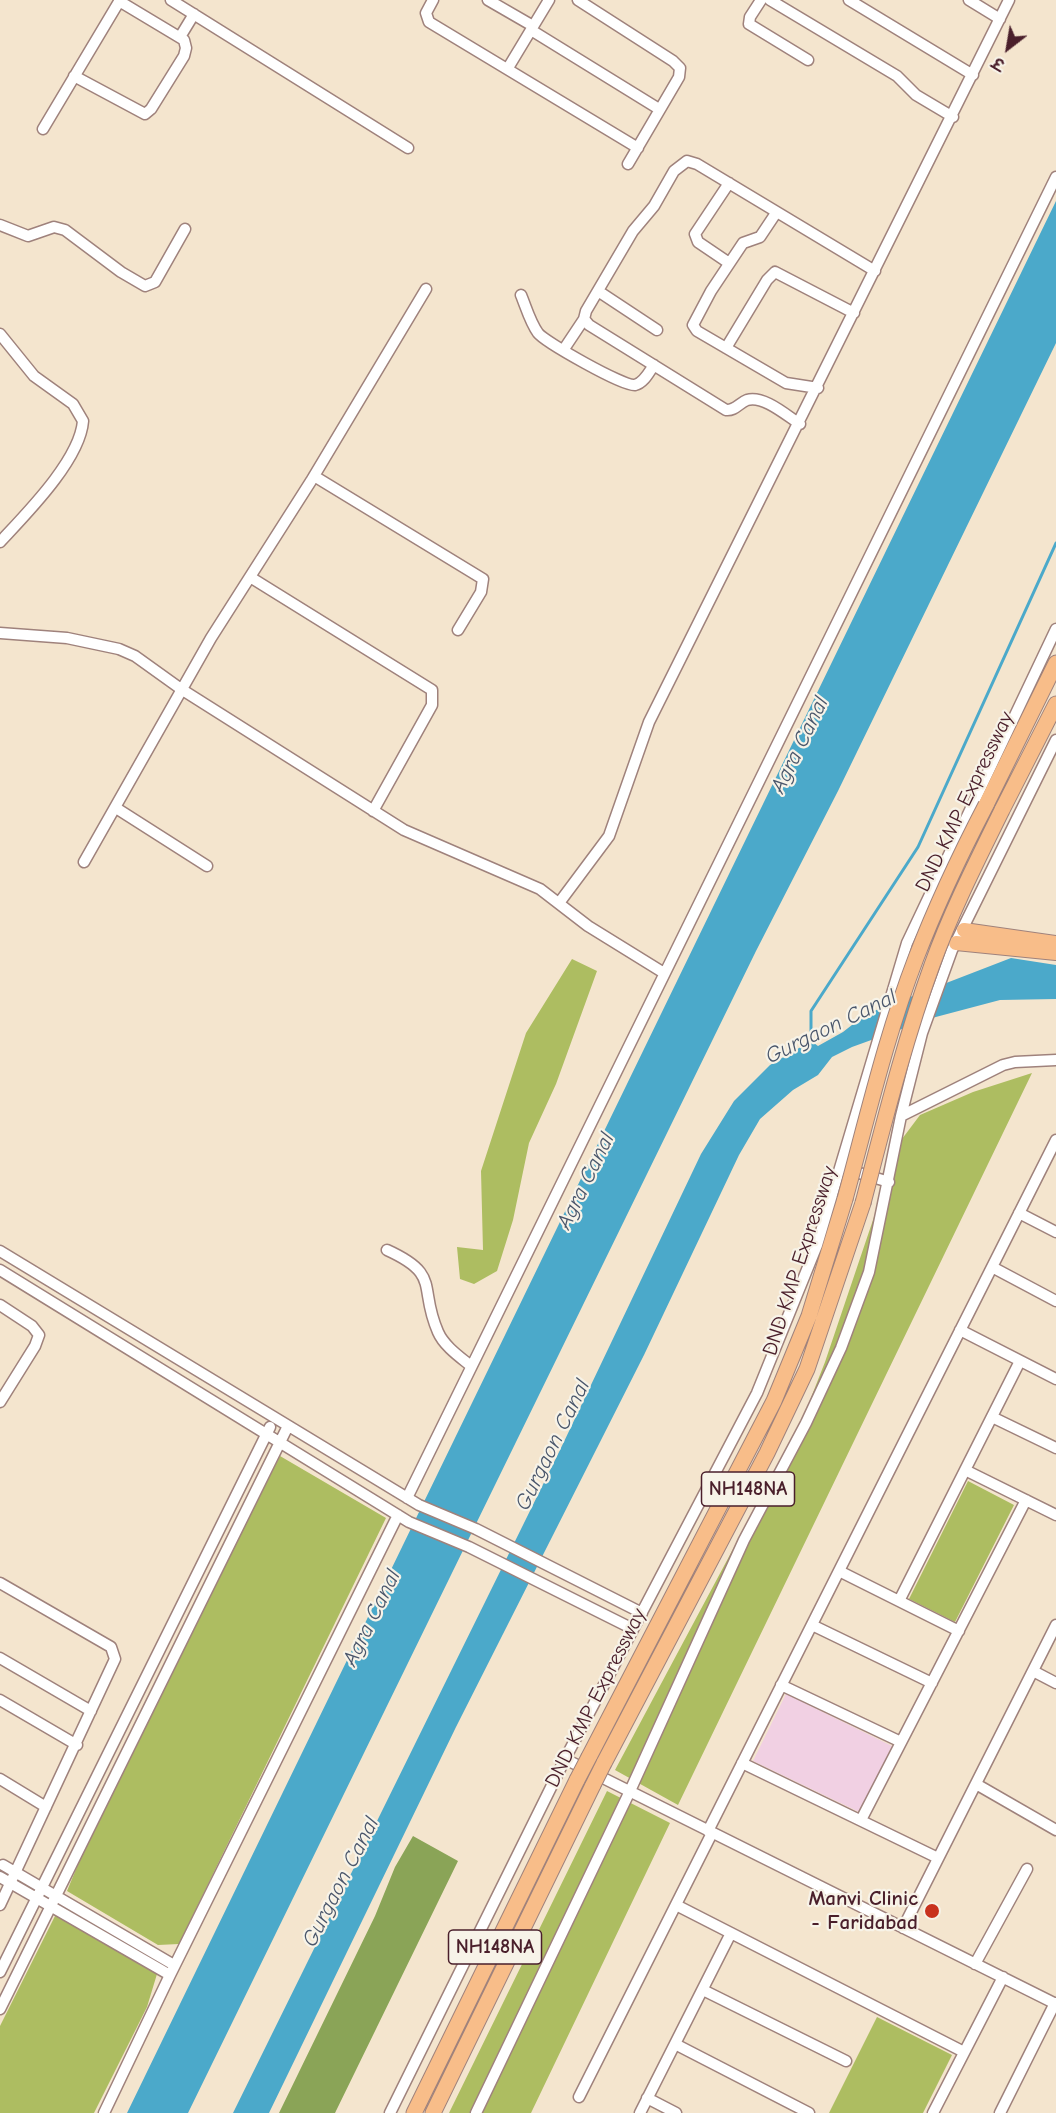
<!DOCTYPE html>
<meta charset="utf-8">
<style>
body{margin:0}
#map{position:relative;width:1056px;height:2113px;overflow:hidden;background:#f4e5ce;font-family:"Comic Neue","Playpen Sans Deva",sans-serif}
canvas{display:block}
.north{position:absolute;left:978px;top:18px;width:60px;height:60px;-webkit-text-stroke:4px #f7f3e8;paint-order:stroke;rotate:211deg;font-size:16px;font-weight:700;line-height:24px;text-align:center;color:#4a1f2b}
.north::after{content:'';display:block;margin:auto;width:21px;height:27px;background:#4a1f2b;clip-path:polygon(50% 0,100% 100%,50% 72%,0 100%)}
</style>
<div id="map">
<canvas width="1056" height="2113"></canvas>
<div class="north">उ</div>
</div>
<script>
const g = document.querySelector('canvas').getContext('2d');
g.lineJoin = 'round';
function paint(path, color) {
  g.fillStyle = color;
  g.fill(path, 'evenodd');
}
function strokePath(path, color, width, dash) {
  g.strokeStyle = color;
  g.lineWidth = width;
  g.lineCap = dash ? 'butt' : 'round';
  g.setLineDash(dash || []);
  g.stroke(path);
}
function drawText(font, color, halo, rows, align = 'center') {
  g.font = font + ' "Comic Neue",sans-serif';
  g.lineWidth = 4.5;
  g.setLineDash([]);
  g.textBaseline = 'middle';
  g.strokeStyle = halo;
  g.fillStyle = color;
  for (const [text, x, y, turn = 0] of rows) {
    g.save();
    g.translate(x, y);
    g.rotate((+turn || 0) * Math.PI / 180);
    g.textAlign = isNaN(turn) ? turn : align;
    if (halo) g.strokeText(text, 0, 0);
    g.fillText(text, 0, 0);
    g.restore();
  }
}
paint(new Path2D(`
 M786 1694 892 1746 859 1812 753 1761Z`), '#f1d0e3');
paint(new Path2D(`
 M572 959 597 971 556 1084 529 1143 513 1220 497 1271 474 1284 460 1279 457 1247 483 1250 481 1171 526 1033Z
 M1032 1073 678 1805 615 1770 803 1418 825 1362 899 1143 920 1115 973 1092Z
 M280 1456 386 1518 179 1944 158 1945 67 1891 86 1845Z
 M968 1481 1014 1505 955 1622 909 1599Z
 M607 1791 670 1823 531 2113H449Z
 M56 1914 157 1974 147 2007 94 2113H0V2026Z
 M877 2017 952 2055 923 2113H829Z`), '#adbd61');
paint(new Path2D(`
 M413 1836 458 1861 335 2113H279L375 1916 395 1867Z`), '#8aa457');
paint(new Path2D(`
 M1056 201V343L838 791 756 951 188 2113H127Z
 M1011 958 1056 965V999L1000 1000 932 1018 852 1047 832 1057 818 1075 793 1090 760 1119 739 1155 644 1355 456 1727 269 2113H233L560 1450 701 1154 734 1101 770 1065 811 1041 818 1046 843 1032 866 1014Z`), '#4ba9ca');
strokePath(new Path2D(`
 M811 1043V1011L918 847 1056 543`), '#4ba9ca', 3);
const minor = new Path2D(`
 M171 0 408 148
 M433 0 426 13 429 22 638 148
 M488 0 533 26
 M578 0 673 61 680 68 679 77 628 164
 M761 0 750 17 749 24 808 60
 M770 0 897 76 916 95 953 117
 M849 0 973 75
 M969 0 1000 19
 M531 30 659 109
 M180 37 194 14
 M508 68 549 0
 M74 76 145 114 151 109 184 56 186 48 184 40 119 1
 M43 129 120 0
 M729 183 695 234 698 242 729 263
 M776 213 760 237 743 243 711 291 693 325 697 331 786 383 818 388
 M0 225 28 236 54 227 65 230 121 272 145 286 155 282 185 229
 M598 291 657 330
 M521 295C526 307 530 322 538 333 545 342 624 387 635 385 644 383 649 372 654 365
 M0 334 34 376 73 404 83 421C80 460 26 514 0 542
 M726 348 767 280 775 272 854 313
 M564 349 584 319
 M800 424C787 416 764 395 747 400 739 403 735 411 726 410L589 325 584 319 586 311 633 231 654 206 674 171 687 161 697 164 875 271
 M314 476 483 579 481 592 458 630
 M250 577 432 690V705L373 811
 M0 633 67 638 119 649 135 656 181 689 404 830 540 889 588 926 664 973
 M116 808 207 866
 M84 862 211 638 311 481 426 289
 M559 903 609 836 649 722 1009 0
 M901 1116 1003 1065 1015 1062 1056 1060
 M846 1169 889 1182
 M1019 1213 1056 1232
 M387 1250C442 1275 418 1287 438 1332 444 1346 460 1357 471 1366
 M0 1251 419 1505 476 1529 642 1613
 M992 1267 1056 1301
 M0 1270 409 1522 469 1547 633 1629
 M0 1305 32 1326 39 1335 35 1346 0 1402
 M960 1330 1056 1379
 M992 1417 1056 1448
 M965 1470 1056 1515
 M407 1498 1056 177
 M839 1571 959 1631
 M0 1583 111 1647 115 1659 0 1905
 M899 1601 1020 1361
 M812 1625 932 1683
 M0 1658 91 1711
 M1033 1671 1056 1683
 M781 1685 901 1742
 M0 1700 77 1745
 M565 1759 1056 2004
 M742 1763 938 1858
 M0 1779 46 1807
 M976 1784 1056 1830
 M861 1820 1026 1500
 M708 1831 1056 1140
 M3 1865 174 1965
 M0 1877 170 1975
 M676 1905 964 2052
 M903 1928 1056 1625
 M975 1964 1027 1869
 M0 1972 270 1427
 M703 1990 846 2061
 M0 2009 288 1426
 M675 2044 809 2113
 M579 2097 712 1833
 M647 2098 676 2113
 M104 2113 170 1975 398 1515
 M390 2113 565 1759 757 1393 817 1245 907 943 1056 629
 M476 2113 630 1791 744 1540 806 1423 841 1348 869 1272 901 1116 922 1033 952 950 1056 740
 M640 2113 731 1933
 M933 2113 1003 1977
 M1000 2113 1055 2003`);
const major = new Path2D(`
 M964 930 1056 943
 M956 943 1056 953`);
const highway = new Path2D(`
 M986 805 1056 663
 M1002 810 1056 704
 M589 1757 774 1401 809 1316 845 1199
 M604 1763 767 1453 807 1369 863 1203
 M414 2113 577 1780
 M433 2113 593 1785`);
strokePath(minor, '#9f827c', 13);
strokePath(major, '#9f827c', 16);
strokePath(highway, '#9f827c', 17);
strokePath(minor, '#fff', 10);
strokePath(major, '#f8bd89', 14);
strokePath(highway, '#f8bd89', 15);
const highwayBridge = new Path2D(`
 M845 1199C867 1119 886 1036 916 958 936 906 960 855 986 805
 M863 1203C884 1123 904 1042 932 965 951 912 977 861 1002 810
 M577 1780 589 1757
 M593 1785 604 1763`);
strokePath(highwayBridge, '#9f827c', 17, []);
strokePath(highwayBridge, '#f8bd89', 15);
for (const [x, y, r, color] of [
 [932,1911,8,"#c8321e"]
]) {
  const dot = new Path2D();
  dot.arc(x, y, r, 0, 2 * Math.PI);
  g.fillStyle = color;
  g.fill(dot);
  strokePath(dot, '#f7f3e8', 2);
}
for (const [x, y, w] of [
 [748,1489,93],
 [495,1947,93]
]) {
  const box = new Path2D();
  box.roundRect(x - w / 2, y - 17, w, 34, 4.5);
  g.fillStyle = '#f7f3e8';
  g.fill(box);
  strokePath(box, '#4a1f2b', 1.5);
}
drawText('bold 20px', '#4a1f2b', null, [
 ["NH148NA",748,1489],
 ["NH148NA",495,1947]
]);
drawText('21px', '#4a1f2b', '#f7f3e8', [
 ["DND KMP Expressway",965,802,-64],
 ["DND KMP Expressway",800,1261,-72],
 ["DND KMP Expressway",596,1698,-63]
]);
drawText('bold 21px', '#4a1f2b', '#f7f3e8', [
 ["Manvi Clinic",918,1899],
 ["- Faridabad",918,1923]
], 'right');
drawText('italic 22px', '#4a566b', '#f7f3e8', [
 ["Agra Canal",800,745,-64],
 ["Gurgaon Canal",831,1027,-26],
 ["Agra Canal",586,1181,-64],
 ["Gurgaon Canal",553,1445,-64],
 ["Agra Canal",372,1618,-64],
 ["Gurgaon Canal",341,1882,-63]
]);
</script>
